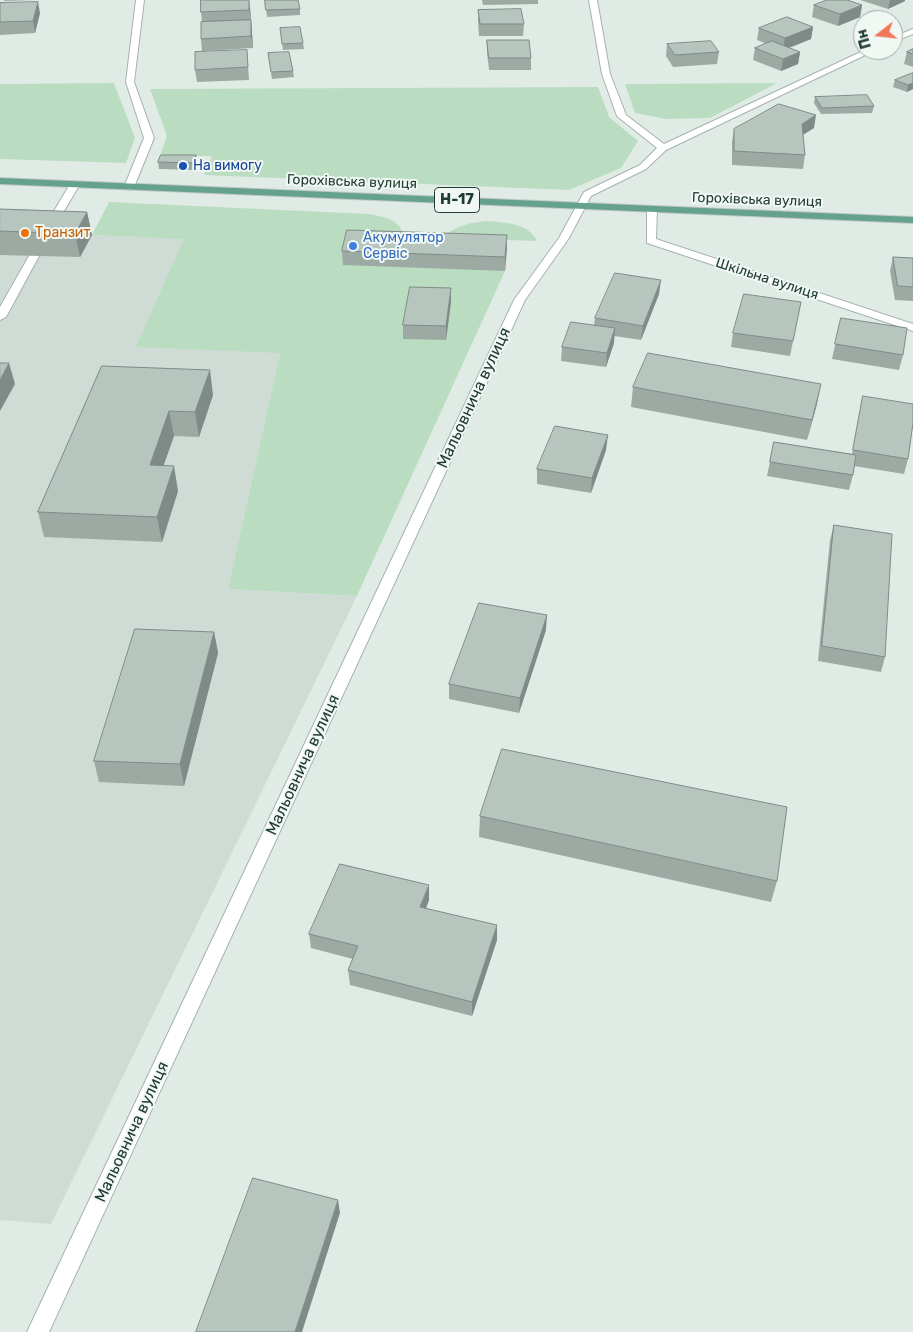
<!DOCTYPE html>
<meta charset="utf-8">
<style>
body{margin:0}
#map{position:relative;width:913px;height:1332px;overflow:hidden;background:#e1ebe6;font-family:Rubik,sans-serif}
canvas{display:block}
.north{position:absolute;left:853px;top:10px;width:50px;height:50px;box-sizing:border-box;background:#f1f8f4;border:1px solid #9eada7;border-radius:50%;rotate:254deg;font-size:14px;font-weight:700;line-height:20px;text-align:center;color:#213c33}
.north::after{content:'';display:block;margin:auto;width:18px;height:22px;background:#f17759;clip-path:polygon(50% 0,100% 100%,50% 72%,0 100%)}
</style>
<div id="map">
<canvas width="913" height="1332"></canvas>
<div class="north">Пн</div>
</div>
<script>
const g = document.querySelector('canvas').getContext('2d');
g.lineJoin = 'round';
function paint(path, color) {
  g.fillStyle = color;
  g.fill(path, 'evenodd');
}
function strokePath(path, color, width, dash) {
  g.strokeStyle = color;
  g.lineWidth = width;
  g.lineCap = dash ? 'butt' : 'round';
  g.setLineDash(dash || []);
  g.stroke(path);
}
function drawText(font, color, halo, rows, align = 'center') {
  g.font = font + ' Rubik,sans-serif';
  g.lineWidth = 4;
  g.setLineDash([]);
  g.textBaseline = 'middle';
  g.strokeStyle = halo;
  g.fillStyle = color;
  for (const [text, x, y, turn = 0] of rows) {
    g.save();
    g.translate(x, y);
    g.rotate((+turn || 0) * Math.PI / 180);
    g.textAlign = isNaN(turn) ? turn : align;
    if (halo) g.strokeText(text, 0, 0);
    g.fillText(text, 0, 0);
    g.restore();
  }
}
paint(new Path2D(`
 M0 232 184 238 280 353 228 589 357 596 51 1224 0 1220Z`), '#cfdbd5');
paint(new Path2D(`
 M114 83 135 138 126 163 0 159V84Z
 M777 83 710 118 666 119 635 113 625 84Z
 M598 87 609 117 638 141 621 168 569 190 204 175 212 156H160L167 136 150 89Z
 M109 202 369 214C384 217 400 219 404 236L505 271 357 596 228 589 280 353 136 347 184 239 92 235Z
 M486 221C503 222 529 223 537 241L443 238C455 225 470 223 486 221Z`), '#baddc1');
const lane = new Path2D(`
 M75 181 80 184 54 228 45 230 44 228 70 184Z
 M34 253 39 256 6 317 0 320V307L29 256Z`);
const street = new Path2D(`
 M136 0H144L134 82 154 138 134 187 129 190 124 187 144 138 126 82Z
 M589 0H597L610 74 626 115 664 144 865 50H876L666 150 646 169 591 196 569 238 525 300 49 1332H27L514 300 559 238 584 192 640 165 657 148 617 116 602 74Z
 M913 29V34L893 42V37Z
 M652 206 657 209 656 239 913 324V331L647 243V209Z`);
const primary = new Path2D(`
 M0 178 913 217V223L0 184Z`);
strokePath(lane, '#a4b3ad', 2);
strokePath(street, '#a4b3ad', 2);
strokePath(primary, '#c1c8c6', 2);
paint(lane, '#fff');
paint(street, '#fff');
paint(primary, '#65a18f');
paint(new Path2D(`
 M4 0H35L4 1Z
 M265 0 300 9V15L267 17Z
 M482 0H538V4L483 5Z
 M860 0H905V1L888 9Z
 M0 3 40 13 35 33 0 35Z
 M814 5H862L860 17 838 26 812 17Z
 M250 7 253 48 202 51 201 39 202 22 201 12Z
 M478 10 524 24 523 36H479L478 22Z
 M813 27 811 39 789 48 800 52 798 64 781 71 753 60 755 48 767 44 757 40 759 28Z
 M280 28 303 43 304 49 283 50Z
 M487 40 531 58V70H489L487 52Z
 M667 44 719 52 717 64 673 67 666 56Z
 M913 49V67L904 64 907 52Z
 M247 50 249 80 197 82 195 70Z
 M268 53 293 71 294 77 272 79Z
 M913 73V89L907 92 893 87 895 80Z
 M815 97 874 106 872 113 821 114 814 103Z
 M814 128 803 135 805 155 803 169 732 165V142L734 129Z
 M196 155 197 162 195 170 159 169 158 162Z
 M0 209 87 212 92 235 80 257 0 255Z
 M507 235 505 271 343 265 342 251Z
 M893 257 913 258V301L895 300 890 271Z
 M451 288V302L446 340 403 339V325Z
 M659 294 641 340 614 336V343L606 367 561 361 562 347 594 325 595 318Z
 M801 302 790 356 731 347 733 333Z
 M841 318 903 355 899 370 832 359Z
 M102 366 213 395 199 437 174 436 163 466 178 491 162 542 44 537 38 512Z
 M633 387 817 404 807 440 631 407Z
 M863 396 908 459 904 474 854 466 853 475 849 490 767 476 774 442 852 454 860 411Z
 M606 450 591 493 537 484V469Z
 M834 525 885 657 881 672 818 661 830 540Z
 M546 630 519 713 449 699V684Z
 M214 632 218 653 184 786 99 782 94 761Z
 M480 816 777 881 771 902 479 837Z
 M429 900 426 908 497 940 472 1016 350 985 348 970 353 959 311 948 309 934Z`), '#9daaa4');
paint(new Path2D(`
 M250 0V7L251 22 249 10Z
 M890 0H905V1L888 9Z
 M38 2 40 13 35 33 33 21Z
 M862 5 860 17 838 26 840 14Z
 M251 20 252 32 253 48 251 36Z
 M813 27 811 39 783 50 785 38Z
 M800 52 798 64 781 71 783 59Z
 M913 83V89L907 92 908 85Z
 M816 115 814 128 799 137 802 124Z
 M196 155 197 162 195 170 194 163Z
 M87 212 92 235 80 257 75 234Z
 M507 235V249L505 271V257Z
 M661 280 659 294 641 340 643 326Z
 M451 288V302L446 340V326Z
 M615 328 614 343 606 367 607 353Z
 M9 363 15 384 0 411V380Z
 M210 370 213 395 199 437 195 412Z
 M821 384 817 404 807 440Z
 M169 411 174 436 155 490 150 465Z
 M608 435 606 450 591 493 592 478Z
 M174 466 178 491 162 542 157 517Z
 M547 615 546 630 519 713 520 698Z
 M214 632 218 653 184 786 180 764Z
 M429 885V900L421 922 420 907Z
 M497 925V940L472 1016V1002Z
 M338 1200 340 1213 302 1332H295Z`), '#7f8b86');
const building = new Path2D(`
 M201 0H249V10L201 12Z
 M265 0H298L300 9 266 10Z
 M827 0H847L862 5 840 14 814 5Z
 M38 2 33 21 0 22V3Z
 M521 9 524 24H480L478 10Z
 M787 17 813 27 785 38 759 28Z
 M251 20V36L201 39V22Z
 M300 27 303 43 282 44 280 28Z
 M487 40H529L531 58H489Z
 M711 41 719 52 675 55 667 44Z
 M772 41 800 52 783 59 755 48Z
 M913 49V54L907 52Z
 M247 50 248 67 195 70V52Z
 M289 52 293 71 271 72 268 53Z
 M913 73V83L908 85 895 80Z
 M867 95 874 106 822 108 815 97Z
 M779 104 816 115 802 124 805 155 734 151V129Z
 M161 155H196L194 163 158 162Z
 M0 209 87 212 75 234 0 231Z
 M347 230 507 235 505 257 342 251Z
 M893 257 913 258V287L898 286Z
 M615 273 661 280 643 326 595 318Z
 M410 287 451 288 446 326 403 325Z
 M744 294 801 302 793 341 733 333Z
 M841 318 907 328 903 355 835 344Z
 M571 322 615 328 607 353 562 347Z
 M648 353 821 384 812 420 633 387Z
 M0 363H9L0 380Z
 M102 366 210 370 195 412 169 411 150 465 174 466 157 517 38 512Z
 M863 396 913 404V423L908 459 853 450Z
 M555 426 608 435 592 478 537 469Z
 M774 442 856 455 853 475 770 462Z
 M834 525 892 534 885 657 822 646Z
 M479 603 547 615 520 698 449 684Z
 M135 629 214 632 180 764 94 761Z
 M502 749 787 807 777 881 480 816Z
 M340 864 429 885 420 907 497 925 472 1002 348 970 358 946 309 934Z
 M253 1178 338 1200 295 1332H196Z`);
paint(building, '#b6c6bf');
strokePath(building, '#7f8b86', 1);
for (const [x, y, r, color] of [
 [183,166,5,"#1a4fb4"],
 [25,233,5,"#e8710a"],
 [353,246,5,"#3f7fe0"]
]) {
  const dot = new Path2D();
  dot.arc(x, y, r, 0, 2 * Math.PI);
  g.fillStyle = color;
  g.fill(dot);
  strokePath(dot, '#f1f8f4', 2);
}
drawText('14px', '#164399', '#f1f8f4', [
 ["На вимогу",193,166]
], 'left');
drawText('14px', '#213c33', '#f1f8f4', [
 ["Горохівська вулиця",352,182,2],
 ["Горохівська вулиця",757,200,2],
 ["Шкільна вулиця",767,279,18]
]);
drawText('14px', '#c56008', '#f1f8f4', [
 ["Транзит",35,233]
], 'left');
drawText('14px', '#366cbe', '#f1f8f4', [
 ["Акумулятор",363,238],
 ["Сервіс",363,254]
], 'left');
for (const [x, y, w] of [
 [457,200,45]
]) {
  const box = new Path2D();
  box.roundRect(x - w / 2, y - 12.5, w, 25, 4);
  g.fillStyle = '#f1f8f4';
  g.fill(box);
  strokePath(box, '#213c33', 1);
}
drawText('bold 15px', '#213c33', null, [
 ["Н-17",457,200]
]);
drawText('16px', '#213c33', '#f1f8f4', [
 ["Мальовнича вулиця",474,398,-65],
 ["Мальовнича вулиця",303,765,-65],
 ["Мальовнича вулиця",132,1132,-65]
]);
</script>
